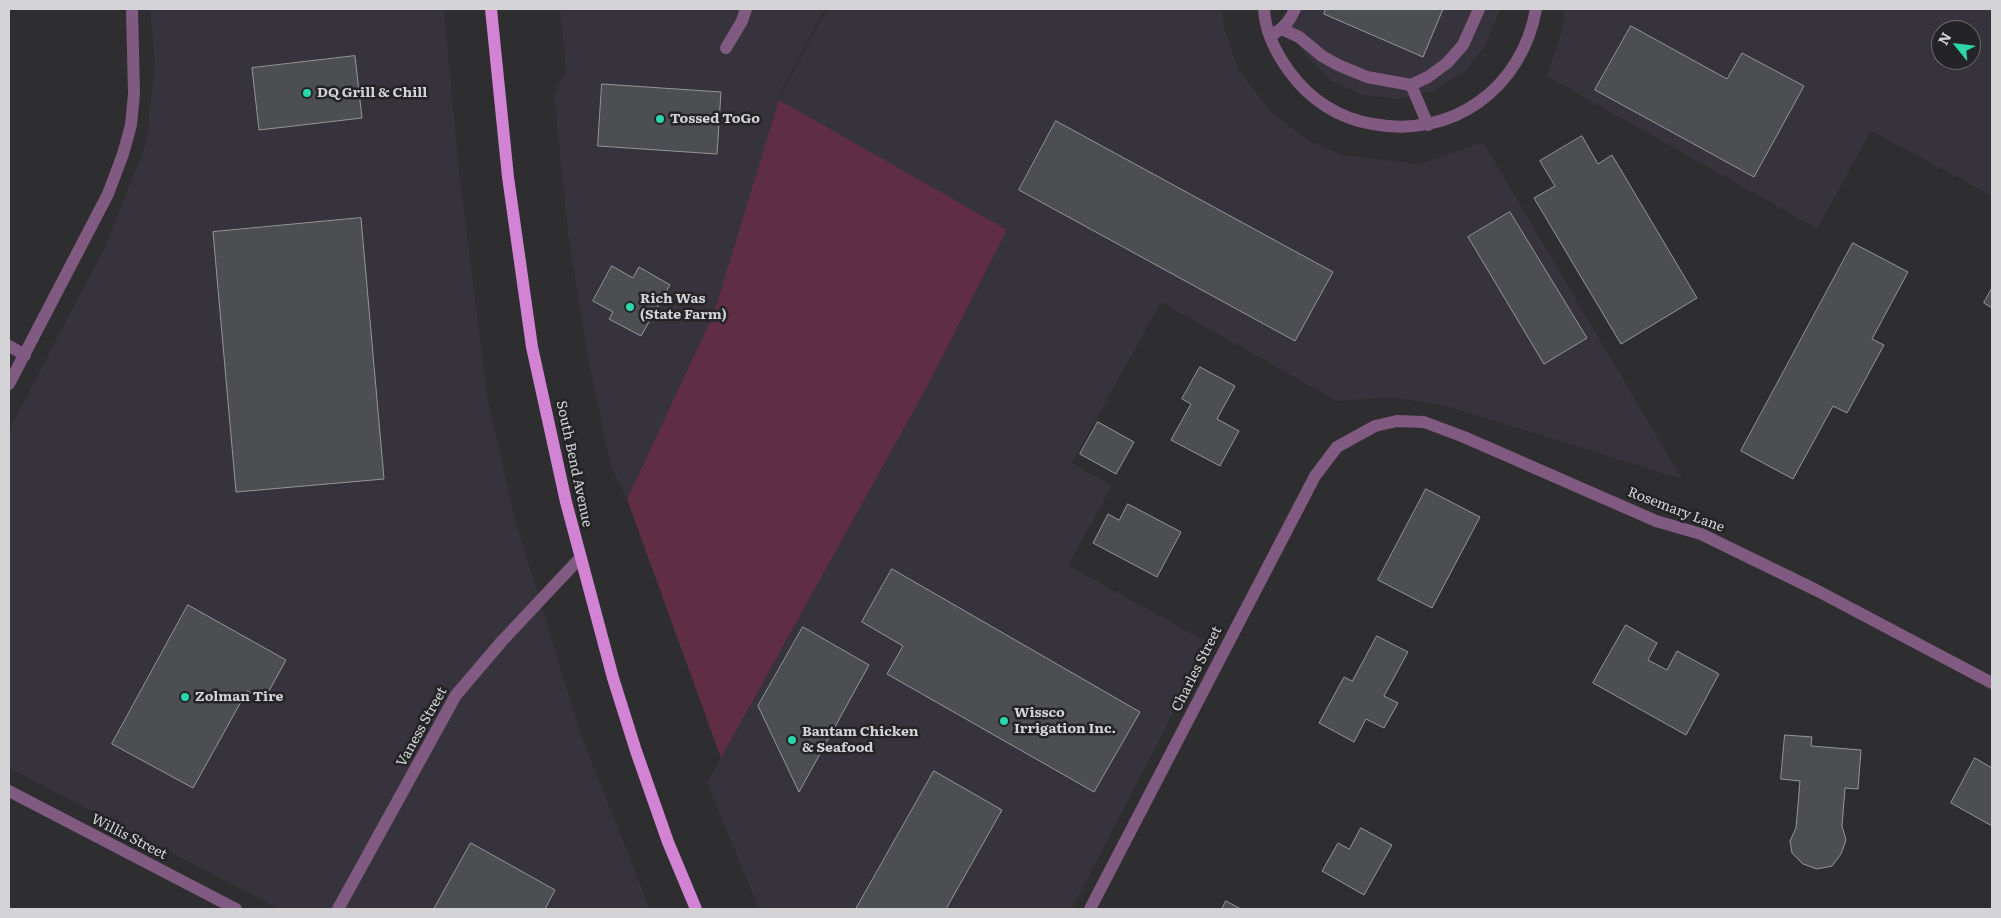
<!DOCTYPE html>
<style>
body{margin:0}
#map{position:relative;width:2001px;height:918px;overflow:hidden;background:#2e2d30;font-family:Literata,serif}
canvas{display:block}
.frame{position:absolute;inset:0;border:10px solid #d4d3d5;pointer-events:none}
.north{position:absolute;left:1931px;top:20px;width:50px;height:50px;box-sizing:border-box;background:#242326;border:1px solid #6a696c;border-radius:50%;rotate:299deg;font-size:14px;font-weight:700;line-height:20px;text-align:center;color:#d4d3d5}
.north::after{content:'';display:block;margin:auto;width:18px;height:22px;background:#2cd5ab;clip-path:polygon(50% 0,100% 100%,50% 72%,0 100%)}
</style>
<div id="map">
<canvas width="2001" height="918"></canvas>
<div class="frame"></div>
<div class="north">N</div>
</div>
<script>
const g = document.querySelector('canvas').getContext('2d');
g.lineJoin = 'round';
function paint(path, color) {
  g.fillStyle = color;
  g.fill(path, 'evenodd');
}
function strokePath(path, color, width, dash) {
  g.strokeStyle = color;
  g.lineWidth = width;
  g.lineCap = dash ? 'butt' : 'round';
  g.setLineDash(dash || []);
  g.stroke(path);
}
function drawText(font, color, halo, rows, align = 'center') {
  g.font = font + ' Literata,serif';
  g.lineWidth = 5;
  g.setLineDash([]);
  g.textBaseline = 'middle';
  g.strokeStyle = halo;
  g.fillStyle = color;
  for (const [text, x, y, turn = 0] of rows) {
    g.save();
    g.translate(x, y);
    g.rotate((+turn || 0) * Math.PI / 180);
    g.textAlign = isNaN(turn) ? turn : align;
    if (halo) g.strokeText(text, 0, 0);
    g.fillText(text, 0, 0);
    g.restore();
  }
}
paint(new Path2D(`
 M150 9H444L459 171 488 400 515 519 581 735 650 909H279L9 768V430L105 247 146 143 155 63Z
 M560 9H825L782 89 780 97 827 9H1222L1224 27 1239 71 1271 112 1308 140 1342 155 1420 164 1483 142 1682 479 1443 405 1390 397 1337 401 1161 302 1072 463 1112 486 1068 565 1209 643 1072 909H759L707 783 928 385 1007 230 714 313 627 499 611 467 588 358 568 233 554 95 566 70Z
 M1287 9H1500L1486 45 1463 73 1433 91 1399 99 1363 95 1331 81 1306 56 1289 25Z
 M1564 9H1992V196L1871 131 1817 229 1547 76 1563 27ZM1941 30H1971V60H1941Z`), '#36333c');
paint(new Path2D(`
 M779 100 1007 230 928 385 721 758 627 499 714 313Z`), '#5f2e45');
const building = new Path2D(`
 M1326 9H1443L1423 57 1324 14Z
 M1631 26 1727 79 1742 53 1804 86 1754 177 1595 90Z
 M355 56 362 118 259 130 252 68Z
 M602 84 721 92 717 154 598 146Z
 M1056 121 1333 272 1295 341 1019 190Z
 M1582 136 1598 164 1612 155 1697 298 1621 344 1534 198 1555 186 1540 161Z
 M1510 212 1587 338 1544 364 1468 237Z
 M361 218 384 479 236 492 213 232Z
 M1853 243 1908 272 1872 339 1884 345 1847 413 1833 406 1793 479 1741 451Z
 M612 266 633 278 639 267 670 285 641 336 609 319 613 312 593 301Z
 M1992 288V308L1984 303Z
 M1200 367 1235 386 1217 419 1239 431 1220 466 1171 440 1191 404 1182 399Z
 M1098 422 1134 442 1116 474 1080 454Z
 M1426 489 1480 517 1432 608 1378 580Z
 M1128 504 1181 532 1157 577 1093 543 1108 514 1119 520Z
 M892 569 1140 712 1094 792 887 674 903 646 862 622Z
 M188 605 286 660 264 700 247 691 193 788 112 744Z
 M1626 625 1657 643 1648 660 1667 670 1677 651 1719 674 1686 735 1593 683Z
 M803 627 869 665 799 792 758 706Z
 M1377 636 1408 652 1384 696 1398 703 1384 728 1366 719 1354 742 1319 723 1344 677 1352 681Z
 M1785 735 1812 737 1811 746 1861 750 1858 789 1845 788 1842 826 1846 840 1841 854 1832 866 1817 869 1803 864 1792 853 1790 841 1796 828 1800 781 1781 779Z
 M1975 758 1992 768V826L1951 803Z
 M934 771 1002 810 946 909H856Z
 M1361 828 1392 845 1364 895 1322 871 1338 843 1349 849Z
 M471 843 555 890 545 909H434Z
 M1226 901 1241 909H1222Z`);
paint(building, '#4d4e51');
strokePath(building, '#95969a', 1);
strokePath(new Path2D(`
 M1264 9C1265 31 1276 53 1289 71 1309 99 1339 119 1373 124 1453 139 1522 88 1536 9
 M1282 29 1299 37 1322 56 1338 65 1367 77 1411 85 1428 77 1447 63 1463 45 1479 9
 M1275 33C1285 27 1291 19 1295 9
 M726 48 742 21 746 9
 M1411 85 1428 125
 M9 346 25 355
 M9 384 108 194 123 154 131 125 134 94 132 9
 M9 791 236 909
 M338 909 456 695 502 641 580 558
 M1090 909 1315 476 1337 447 1375 426 1397 421 1424 422 1464 437 1656 521 1701 534 1816 590 1992 683`), '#805a81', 12);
strokePath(new Path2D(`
 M491 9 508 177 532 347 566 502 613 678 636 751 668 842 696 909`), '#d283d4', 12);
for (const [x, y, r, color] of [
 [307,93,5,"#2cd5ab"],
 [660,119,5,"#2cd5ab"],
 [630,307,5,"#2cd5ab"],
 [185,697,5,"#2cd5ab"],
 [1004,721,5,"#2cd5ab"],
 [792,740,5,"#2cd5ab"]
]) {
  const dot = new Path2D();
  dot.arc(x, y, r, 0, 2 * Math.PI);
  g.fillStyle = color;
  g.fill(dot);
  strokePath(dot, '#242326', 2);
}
drawText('bold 14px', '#d4d3d5', '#242326', [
 ["DQ Grill & Chill",317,93],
 ["Tossed ToGo",670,119],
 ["Rich Was",640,299],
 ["(State Farm)",640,315],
 ["Zolman Tire",195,697],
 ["Wissco",1014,713],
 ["Irrigation Inc.",1014,729],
 ["Bantam Chicken",802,732],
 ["& Seafood",802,748]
], 'left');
drawText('14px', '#d4d3d5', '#242326', [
 ["South Bend Avenue",574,464,78],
 ["Rosemary Lane",1676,510,21],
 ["Charles Street",1197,669,-63],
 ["Vaness Street",422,727,-61],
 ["Willis Street",129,837,27]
]);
</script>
